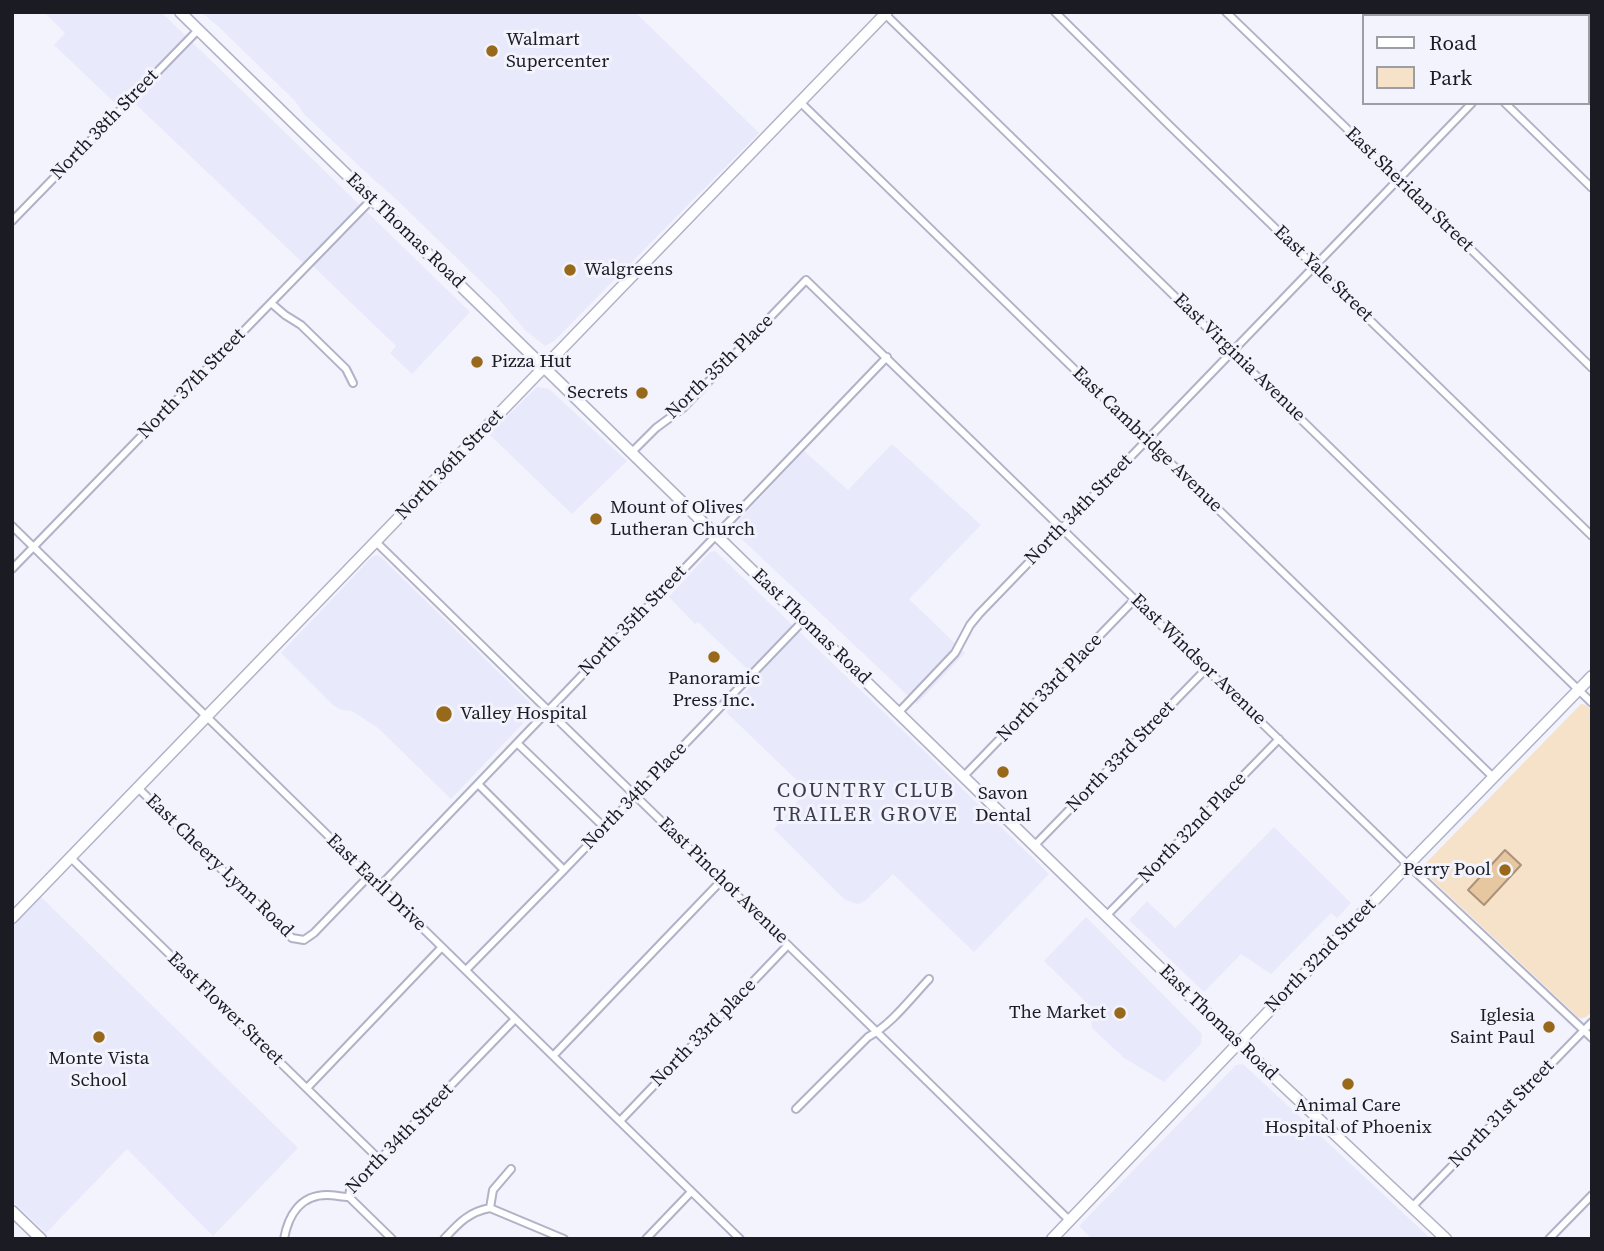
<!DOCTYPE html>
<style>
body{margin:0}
#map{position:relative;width:1604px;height:1251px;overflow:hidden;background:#f2f3fc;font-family:"Source Serif 4",serif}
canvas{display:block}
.frame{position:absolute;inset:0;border:14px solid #1b1b23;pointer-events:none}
.legend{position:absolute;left:1362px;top:14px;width:228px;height:91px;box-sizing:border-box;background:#f2f3fc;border:2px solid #9c9da5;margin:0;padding:9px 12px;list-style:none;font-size:21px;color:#1b1b23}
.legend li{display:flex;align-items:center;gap:14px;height:35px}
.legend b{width:35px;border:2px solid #9c9da5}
</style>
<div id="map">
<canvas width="1604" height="1251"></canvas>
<div class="frame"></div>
<ul class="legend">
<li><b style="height:9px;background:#fff"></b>Road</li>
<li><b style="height:19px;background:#f6e2c9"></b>Park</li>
</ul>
</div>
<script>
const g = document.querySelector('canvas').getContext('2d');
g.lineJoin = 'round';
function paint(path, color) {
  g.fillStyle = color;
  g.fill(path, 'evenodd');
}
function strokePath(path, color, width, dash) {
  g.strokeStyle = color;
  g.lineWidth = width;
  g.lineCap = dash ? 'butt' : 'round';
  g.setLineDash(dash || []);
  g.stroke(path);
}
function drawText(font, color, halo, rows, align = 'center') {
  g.font = font + ' "Source Serif 4",serif';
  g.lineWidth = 6;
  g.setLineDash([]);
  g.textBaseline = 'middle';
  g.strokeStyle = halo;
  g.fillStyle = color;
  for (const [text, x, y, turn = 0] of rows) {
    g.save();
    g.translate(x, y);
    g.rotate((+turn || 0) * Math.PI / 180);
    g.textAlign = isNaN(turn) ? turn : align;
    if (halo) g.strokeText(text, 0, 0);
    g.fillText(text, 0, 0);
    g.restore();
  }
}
paint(new Path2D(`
 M44 12H161L470 312 412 374 390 353 396 346 314 267 302 262 127 96 117 105 54 45 65 33Z
 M201 12H635L759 133 554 341 545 346 525 330 498 298 397 200 371 177 304 114 295 101 220 28Z
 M537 387 549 389 627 461 572 514 489 434Z
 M892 444 981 525 909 599 965 653 917 704 731 529 804 451 848 490Z
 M715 551 920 747 1049 874 974 952 893 874 865 901 858 904 845 900 774 829 807 790 726 712 758 679 698 622 695 624 669 597 710 552Z
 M377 555 380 556 531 704 533 708V712L530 716 451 799 378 728 352 711 342 710 334 706 281 653 372 557Z
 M1274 827 1351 903 1337 918 1331 913 1271 974 1241 954 1204 992 1129 920 1147 901 1175 928Z
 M41 897 298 1148 213 1236 127 1149 46 1233 12 1201V927Z
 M1086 917 1202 1034 1201 1044 1164 1082 1124 1058 1092 1028 1091 1007 1044 961Z
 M1243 1064 1370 1182 1431 1239H1092L1079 1226 1236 1065Z`), '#e9e9fc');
paint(new Path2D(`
 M1581 704 1586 705 1592 711V1012C1587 1016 1585 1019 1579 1018L1426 874 1423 869 1424 865Z`), '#f6e2c9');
const water = new Path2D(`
 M1505 850 1521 865 1484 905 1468 890Z`);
paint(water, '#e7c79f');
strokePath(water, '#aa937a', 2);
const street = new Path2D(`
 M1055 12 1169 125 1592 536
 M1226 12 1400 180 1592 368
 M1412 12 1415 16
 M885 14 1592 703
 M1557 16 1560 12
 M800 102 1494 778
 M1505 103 1592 188
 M12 221 198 30
 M271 303 285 315 301 325 346 369 353 383
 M632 452 656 428 683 408 806 280 1408 865 1592 1038
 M12 526 740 1239
 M376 542 1069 1220
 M12 569 372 199
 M899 712 955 653 970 625 979 614 1472 103
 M517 743 605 828
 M964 776 1135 599
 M478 784 564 870
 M138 788 292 938 304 940 314 933 369 876
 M1035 845 1207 668
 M71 858 380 1160
 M380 886 887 357
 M1106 916 1279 739
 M466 970 564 870 804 620
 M553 1056 722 880
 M307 1088 442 947
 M796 1109 868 1037C891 1025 911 998 929 979
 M620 1121 788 945
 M349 1197 350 1190 515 1019
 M349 1197 392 1239
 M1412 1207 1592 1022
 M490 1208 493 1190 511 1169
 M284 1239C288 1216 300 1195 327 1195 334 1195 342 1197 349 1197
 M444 1239C458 1224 468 1212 490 1208L564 1239
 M646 1239 691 1192
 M1549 1239 1592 1195`);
const secondary = new Path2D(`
 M180 12 1094 904 1238 1043 1446 1239
 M1584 12 1588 16
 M12 918 887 12
 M12 1211 41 1239
 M1052 1239 1408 865 1592 676`);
strokePath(street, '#b1b1c8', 10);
strokePath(secondary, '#b1b1c8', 13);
strokePath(street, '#fff', 6);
strokePath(secondary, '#fff', 10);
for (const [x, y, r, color] of [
 [492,51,7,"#99691b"],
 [570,270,7,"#99691b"],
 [477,362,7,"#99691b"],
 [642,393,7,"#99691b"],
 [596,519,7,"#99691b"],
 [714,657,7,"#99691b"],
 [444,714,9,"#99691b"],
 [1003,772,7,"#99691b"],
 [1505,870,7,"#99691b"],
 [1120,1013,7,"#99691b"],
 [1549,1027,7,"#99691b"],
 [99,1037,7,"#99691b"],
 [1348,1084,7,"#99691b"]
]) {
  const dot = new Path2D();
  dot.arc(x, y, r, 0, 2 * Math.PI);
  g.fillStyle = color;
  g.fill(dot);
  strokePath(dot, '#f2f3fc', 2.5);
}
drawText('19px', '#1b1b23', '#f2f3fc', [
 ["Walmart",506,40],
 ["Supercenter",506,62],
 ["Walgreens",584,270],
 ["Pizza Hut",491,362],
 ["Secrets",628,393,"right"],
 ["Mount of Olives",610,508],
 ["Lutheran Church",610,530],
 ["Panoramic",714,679,"center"],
 ["Press Inc.",714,701,"center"],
 ["Valley Hospital",460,714],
 ["Savon",1003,794,"center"],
 ["Dental",1003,816,"center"],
 ["Perry Pool",1491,870,"right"],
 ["The Market",1106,1013,"right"],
 ["Iglesia",1535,1016,"right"],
 ["Saint Paul",1535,1038,"right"],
 ["Monte Vista",99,1059,"center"],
 ["School",99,1081,"center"],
 ["Animal Care",1348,1106,"center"],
 ["Hospital of Phoenix",1348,1128,"center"]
], 'left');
drawText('19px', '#1b1b23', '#f2f3fc', [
 ["North 38th Street",105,125,-46],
 ["East Sheridan Street",1409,190,44],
 ["East Thomas Road",405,231,44],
 ["East Yale Street",1323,274,44],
 ["East Virginia Avenue",1239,358,44],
 ["North 35th Place",720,367,-44],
 ["North 37th Street",192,384,-46],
 ["East Cambridge Avenue",1147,440,44],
 ["North 36th Street",450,465,-46],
 ["North 34th Street",1079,510,-46],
 ["North 35th Street",633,621,-46],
 ["East Thomas Road",811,627,44],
 ["East Windsor Avenue",1198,660,44],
 ["North 33rd Place",1050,688,-46],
 ["North 33rd Street",1121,757,-46],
 ["North 34th Place",635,796,-46],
 ["North 32nd Place",1193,828,-46],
 ["East Cheery Lynn Road",219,866,44],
 ["East Pinchot Avenue",723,881,44],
 ["East Earll Drive",376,883,44],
 ["North 32nd Street",1321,956,-46],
 ["East Flower Street",225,1009,44],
 ["East Thomas Road",1218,1023,44],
 ["North 33rd place",704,1033,-46],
 ["North 31st Street",1502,1114,-46],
 ["North 34th Street",400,1139,-46]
]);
g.letterSpacing = '2px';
drawText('21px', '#3c3c4f', '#f2f3fc', [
 ["COUNTRY CLUB",866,792],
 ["TRAILER GROVE",866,816]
]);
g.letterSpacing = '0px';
</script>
